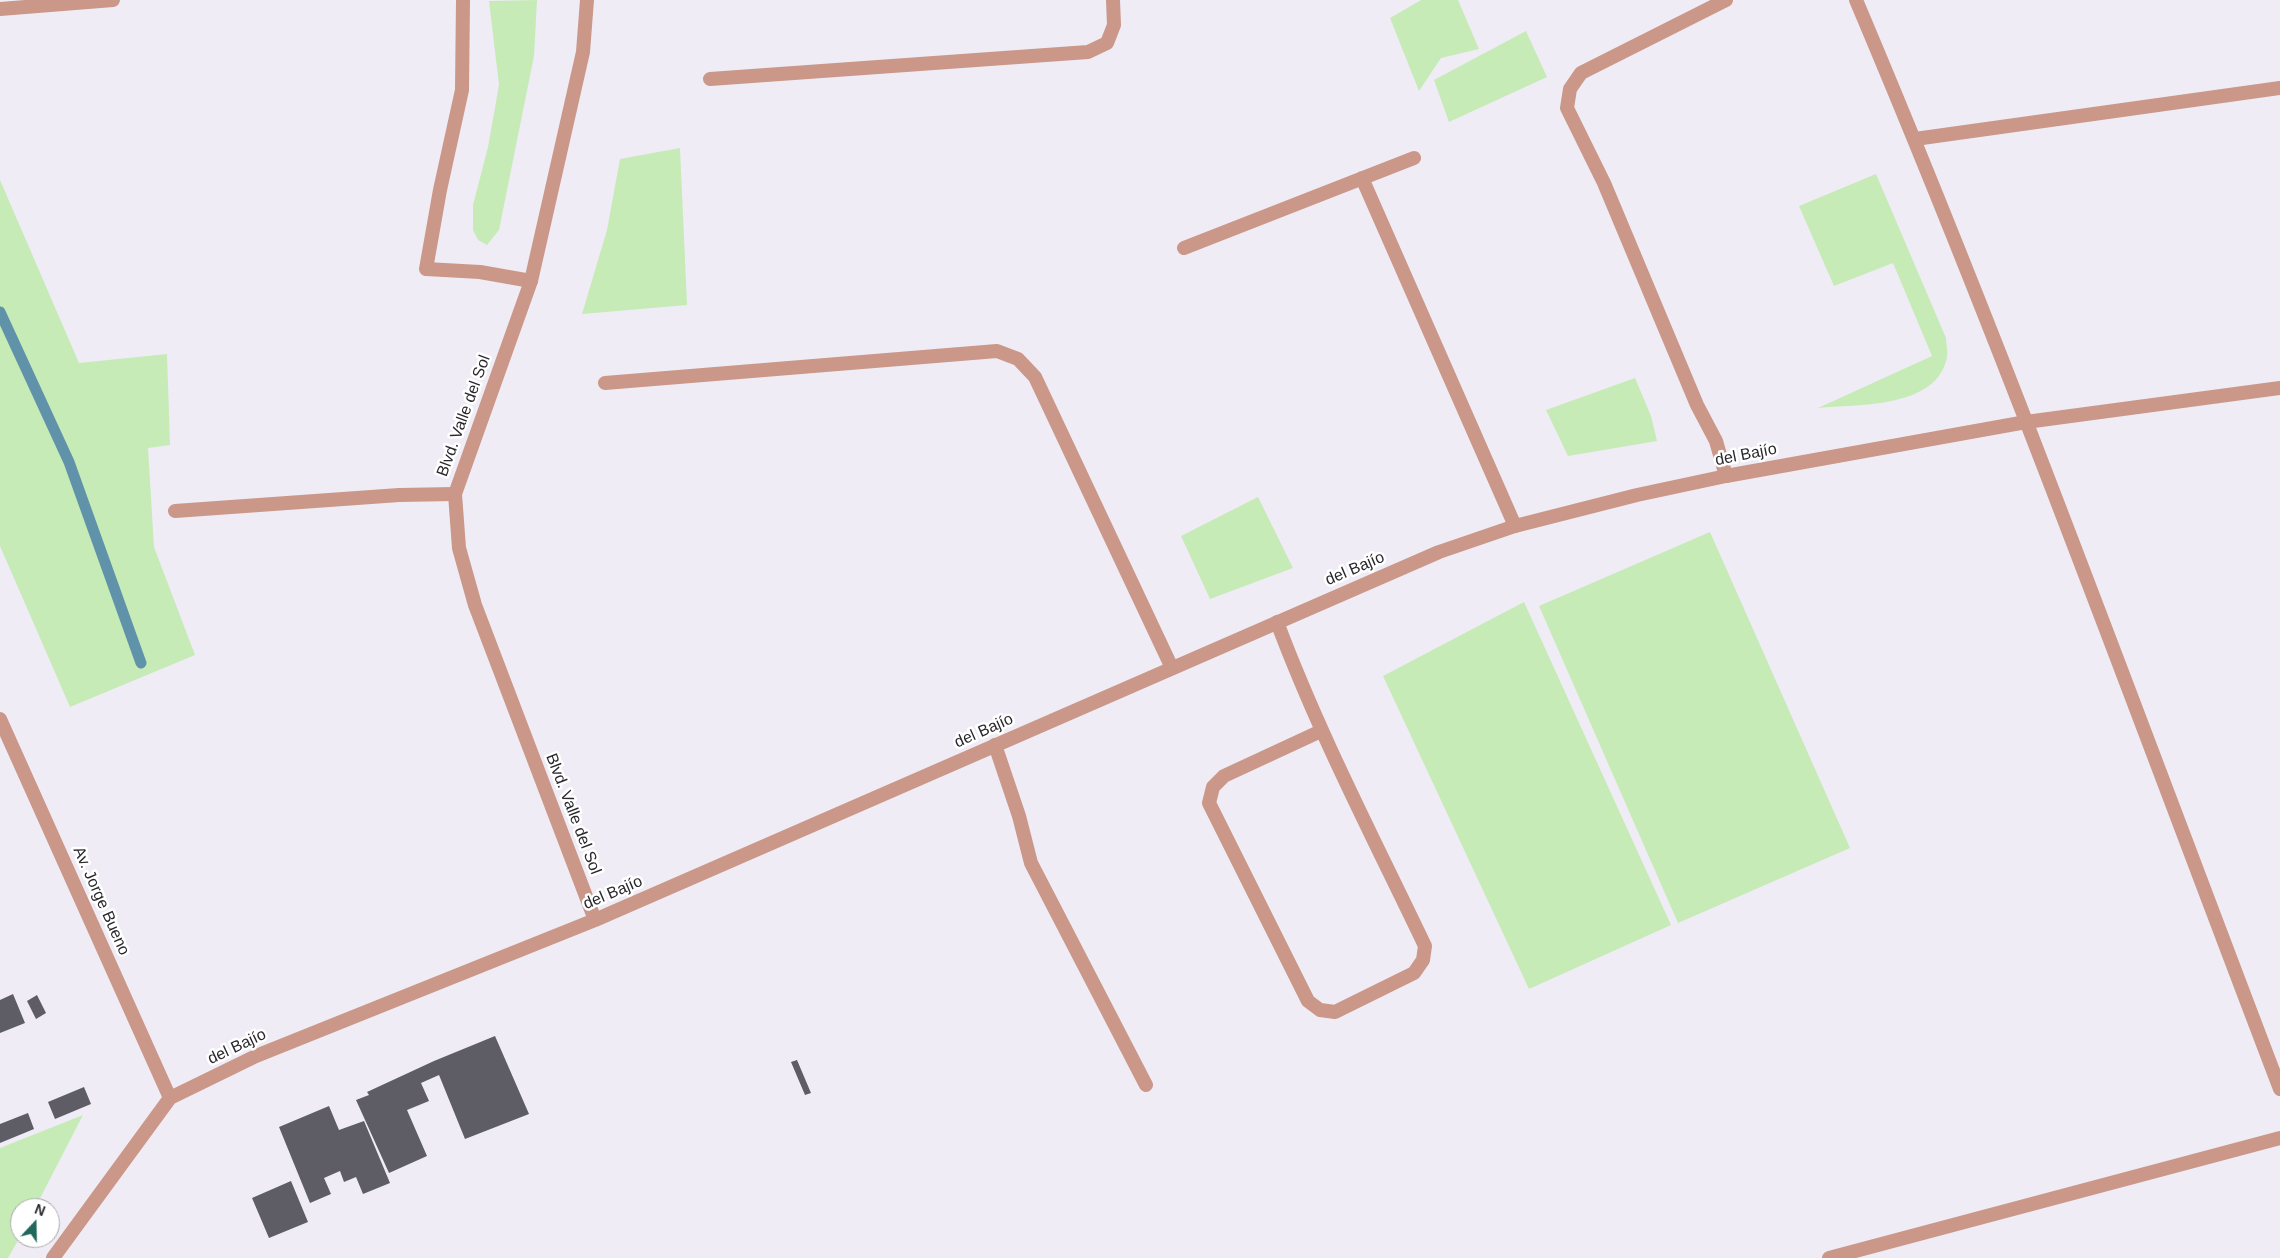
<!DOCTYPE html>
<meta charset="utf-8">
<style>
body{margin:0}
#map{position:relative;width:2280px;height:1258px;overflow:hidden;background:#efecf6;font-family:Helvetica,sans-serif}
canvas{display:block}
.north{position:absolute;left:10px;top:1198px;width:50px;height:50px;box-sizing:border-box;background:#fff;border:1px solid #a9a9ab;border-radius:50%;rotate:21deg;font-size:14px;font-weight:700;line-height:20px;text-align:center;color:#29282c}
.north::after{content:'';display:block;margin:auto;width:18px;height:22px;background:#20675c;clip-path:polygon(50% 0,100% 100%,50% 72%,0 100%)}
</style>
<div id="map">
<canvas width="2280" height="1258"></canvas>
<div class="north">N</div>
</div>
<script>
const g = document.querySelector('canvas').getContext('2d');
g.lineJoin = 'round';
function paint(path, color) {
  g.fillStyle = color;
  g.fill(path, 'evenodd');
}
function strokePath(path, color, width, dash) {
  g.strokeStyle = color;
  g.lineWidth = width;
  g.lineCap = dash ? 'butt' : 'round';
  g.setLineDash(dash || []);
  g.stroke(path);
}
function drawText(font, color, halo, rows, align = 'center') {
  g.font = font + ' Helvetica,sans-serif';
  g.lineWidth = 5;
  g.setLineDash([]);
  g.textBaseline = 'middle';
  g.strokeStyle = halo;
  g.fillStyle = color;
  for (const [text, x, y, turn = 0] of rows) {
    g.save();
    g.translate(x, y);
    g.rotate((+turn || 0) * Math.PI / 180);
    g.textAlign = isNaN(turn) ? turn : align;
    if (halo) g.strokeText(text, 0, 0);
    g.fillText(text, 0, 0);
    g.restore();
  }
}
paint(new Path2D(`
 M537 0 534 56 499 230 487 245 478 240 473 230V205L488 147 499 85 489 1Z
 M1421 0H1458L1479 49 1441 58 1419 91 1390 18Z
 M1526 31 1547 77 1449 122 1434 80Z
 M680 148 687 305 582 314 607 230 620 159Z
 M1876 174 1946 338C1946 343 1948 351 1947 357 1937 409 1858 404 1818 408L1932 356 1893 263 1834 286 1799 206Z
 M0 180 79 363 167 354 170 445 148 448 154 547 195 655 70 707 0 546Z
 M1635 378 1651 416 1657 441 1568 456 1546 410Z
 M1258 497 1293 568 1210 599 1181 536Z
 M1710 532 1850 848 1678 923 1539 606Z
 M1524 602 1671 925 1529 989 1383 676Z
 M83 1115 35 1208H20V1237L8 1258H0V1148Z`), '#c6ebb7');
strokePath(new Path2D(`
 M0 312 69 462 141 663`), '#6093aa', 11);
paint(new Path2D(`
 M13 994 25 1023 0 1033V1000Z
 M37 995 46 1013 36 1019 27 1001Z
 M495 1036 529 1114 465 1139 439 1075 421 1083 429 1101 407 1110 427 1156 389 1173 356 1100 369 1095 367 1092 434 1061Z
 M797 1060 811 1093 805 1095 791 1062Z
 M84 1087 91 1104 55 1119 48 1102Z
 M329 1106 339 1130 364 1121 390 1183 363 1194 356 1177 344 1182 340 1171 324 1178 331 1194 310 1203 279 1127Z
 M28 1113 34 1129 0 1143V1124Z
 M291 1181 308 1222 269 1238 252 1198Z`), '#5e5c65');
strokePath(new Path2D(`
 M463 0 462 90 440 190 426 269 480 272 531 281
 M1726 0 1581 73 1570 89 1567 108 1604 183 1697 405 1716 441 1726 476
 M0 9 113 0
 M710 79 1088 52 1107 43 1114 25 1113 0
 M1362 178 1515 526
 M1184 248 1414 158
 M605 383 997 351 1018 359 1035 377 1172 668
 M175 511 399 495 455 494
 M1277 622C1319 734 1374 839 1425 946L1423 960 1414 973 1335 1012 1320 1010 1308 1001 1209 803 1213 787 1224 776 1321 731
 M995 745 1019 816 1031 863 1146 1085`), '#ca9788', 14);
strokePath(new Path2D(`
 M1915 139 2280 88
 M2026 422 2280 388
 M1829 1258 2280 1138`), '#ca9788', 14);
strokePath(new Path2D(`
 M587 0 583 52 531 281 455 494 459 548 475 605 595 920
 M1856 0C2008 359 2141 725 2280 1089
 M0 719 170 1098
 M53 1258 170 1098 256 1056 595 920 1439 552 1515 526 1637 495 1726 476 2026 422`), '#ca9788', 14);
drawText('16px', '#29282c', '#fff', [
 ["Blvd. Valle del Sol",464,416,-70],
 ["del Bajío",1746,455,-11],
 ["del Bajío",1355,569,-23],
 ["del Bajío",984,731,-24],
 ["Blvd. Valle del Sol",573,814,69],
 ["del Bajío",613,893,-23],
 ["Av. Jorge Bueno",101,901,66],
 ["del Bajío",237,1047,-25]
]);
</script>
